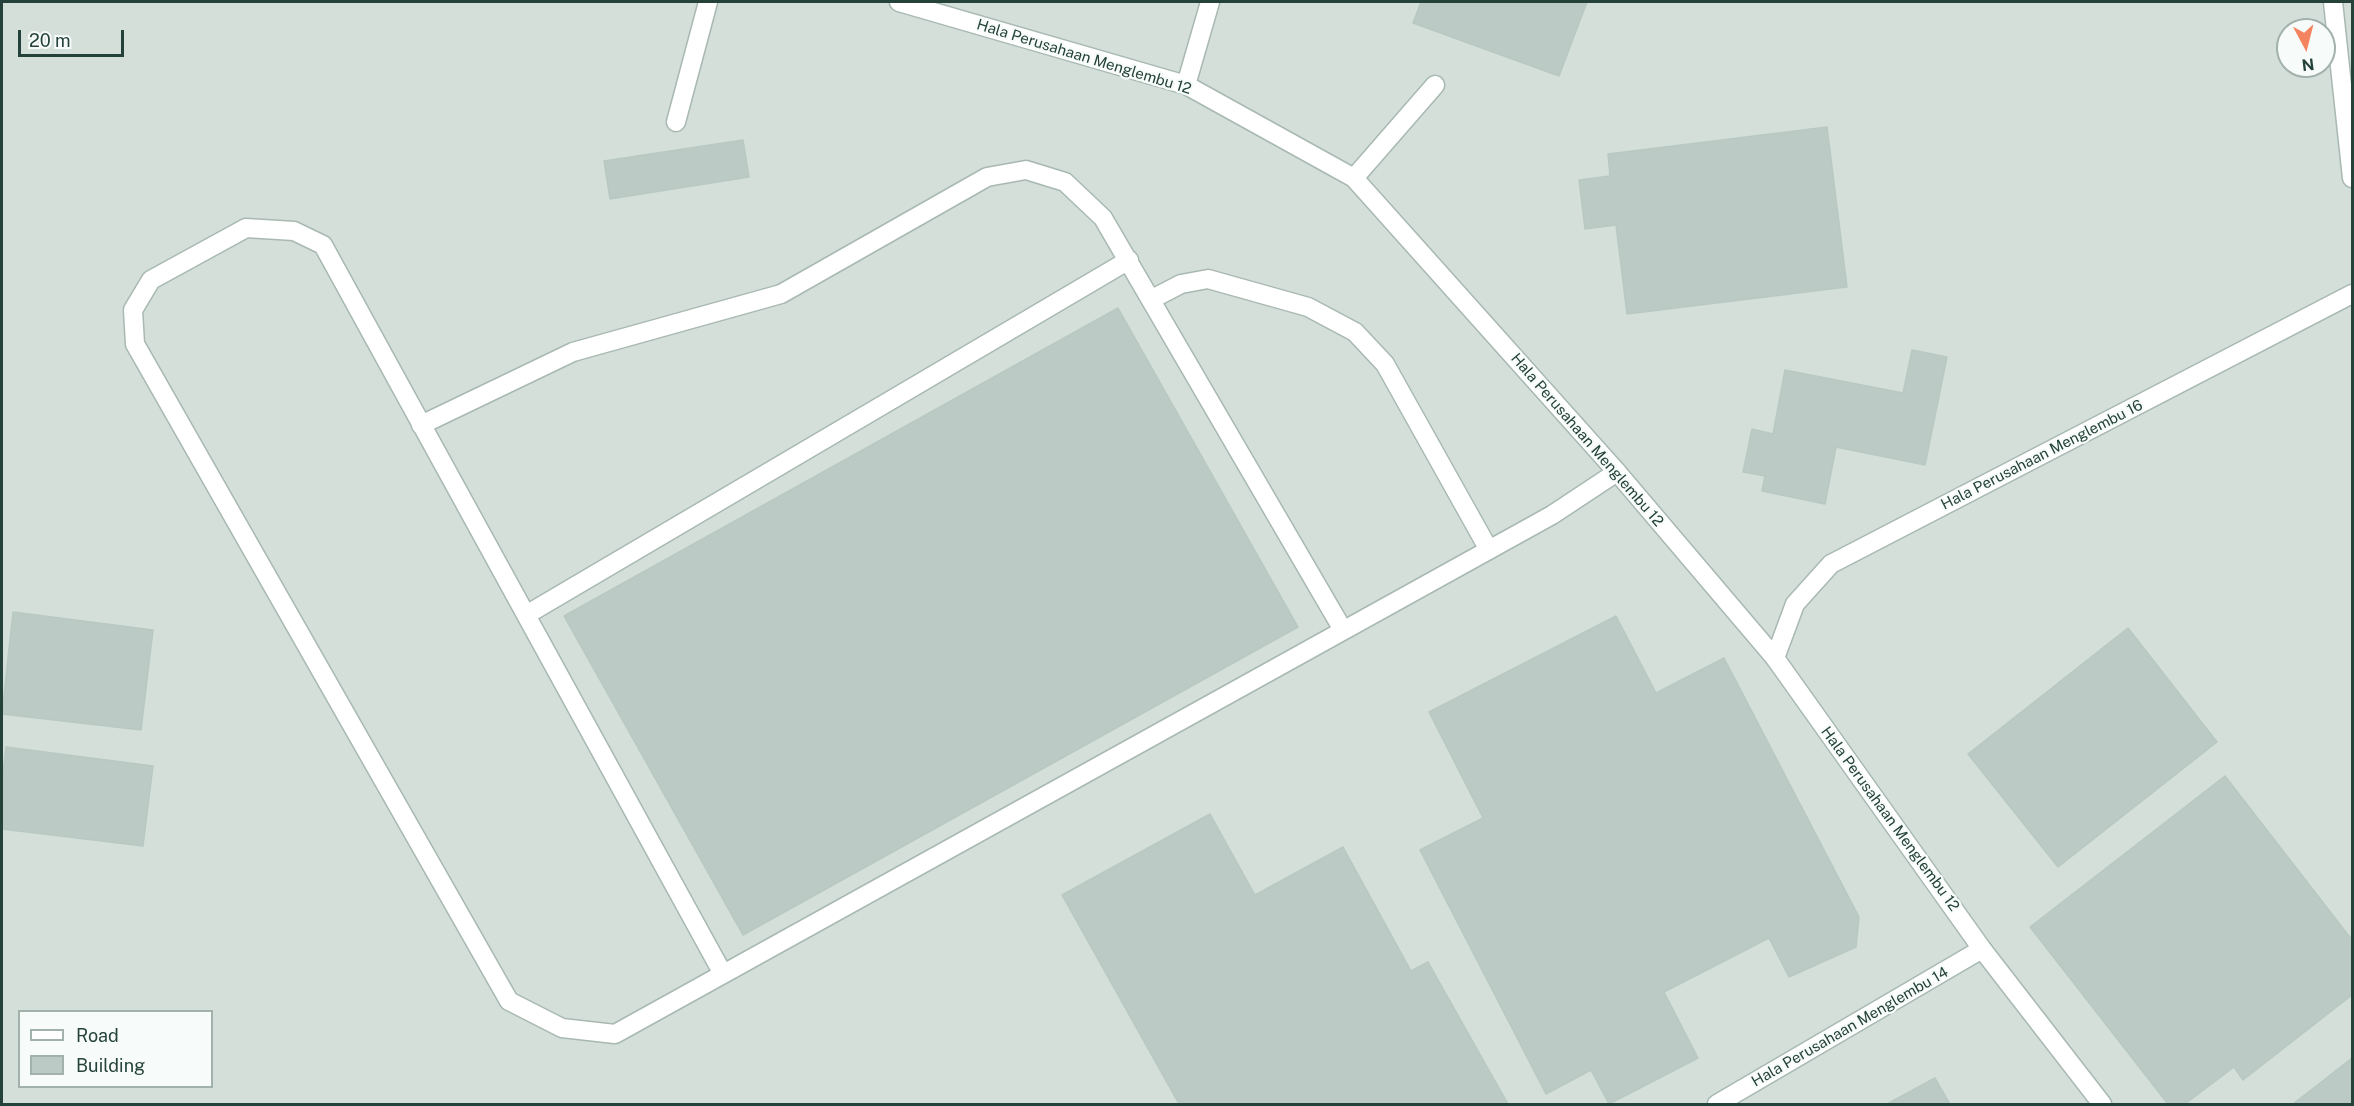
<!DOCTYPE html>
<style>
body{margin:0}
#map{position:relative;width:2354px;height:1106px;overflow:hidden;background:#e6efeb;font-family:"Public Sans",sans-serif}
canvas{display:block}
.frame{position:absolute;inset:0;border:3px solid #24423a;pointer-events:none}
.legend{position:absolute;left:18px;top:1010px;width:195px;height:78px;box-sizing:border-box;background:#f7fbf9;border:2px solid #a3b1ad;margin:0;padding:8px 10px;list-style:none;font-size:18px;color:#24423a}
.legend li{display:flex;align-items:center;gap:12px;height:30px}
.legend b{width:30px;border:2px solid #a3b1ad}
.north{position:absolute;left:2276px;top:18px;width:60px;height:60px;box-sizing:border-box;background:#f7fbf9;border:2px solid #a3b1ad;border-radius:50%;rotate:173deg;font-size:16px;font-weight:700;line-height:24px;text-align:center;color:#24423a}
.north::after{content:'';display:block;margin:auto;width:21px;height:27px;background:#f4845f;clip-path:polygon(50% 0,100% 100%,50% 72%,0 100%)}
.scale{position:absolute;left:18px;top:30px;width:106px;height:27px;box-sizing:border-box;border:3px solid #24423a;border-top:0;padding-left:8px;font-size:18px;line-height:21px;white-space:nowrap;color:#24423a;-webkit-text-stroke:4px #f7fbf9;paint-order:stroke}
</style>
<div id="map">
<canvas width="2354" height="1106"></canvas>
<div class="frame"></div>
<ul class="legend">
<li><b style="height:8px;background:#fff"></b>Road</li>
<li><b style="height:16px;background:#bbcac4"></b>Building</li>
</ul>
<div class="north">N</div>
<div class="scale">20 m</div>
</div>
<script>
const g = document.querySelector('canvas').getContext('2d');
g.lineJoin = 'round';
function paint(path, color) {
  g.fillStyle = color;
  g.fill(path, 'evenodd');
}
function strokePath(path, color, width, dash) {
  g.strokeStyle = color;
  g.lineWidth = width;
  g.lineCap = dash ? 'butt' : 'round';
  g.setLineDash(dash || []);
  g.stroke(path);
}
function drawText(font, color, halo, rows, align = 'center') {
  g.font = font + ' "Public Sans",sans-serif';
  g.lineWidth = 4.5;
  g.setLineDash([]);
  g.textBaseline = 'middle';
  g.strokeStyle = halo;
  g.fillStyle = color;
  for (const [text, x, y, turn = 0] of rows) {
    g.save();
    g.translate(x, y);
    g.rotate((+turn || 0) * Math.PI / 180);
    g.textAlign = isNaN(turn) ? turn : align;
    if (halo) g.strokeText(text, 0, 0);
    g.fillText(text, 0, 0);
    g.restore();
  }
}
paint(new Path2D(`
 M2 2H2352V1104H2ZM2288 30H2324V66H2288ZM20 1012H212V1086H20Z`), '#d4dfda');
const building = new Path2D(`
 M1421 2H1587L1559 76 1413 23Z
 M1827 127 1847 287 1627 314 1616 225 1585 229 1579 180 1610 176 1608 154Z
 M743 140 749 177 610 199 604 161Z
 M1118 308 1298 627 743 935 564 616Z
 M1912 350 1947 357 1925 465 1836 447 1825 504 1762 491 1765 476 1743 472 1752 429 1773 434 1785 370 1903 393Z
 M13 612 153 630 141 730 2 714Z
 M1616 616 1656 693 1724 658 1859 917 1856 947 1789 977 1769 938 1664 992 1698 1058 1609 1104 1591 1070 1546 1094 1420 850 1483 818 1429 712Z
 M2128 628 2217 742 2058 867 1968 754Z
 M6 747 153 766 143 846 2 829V781Z
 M2225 776 2352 940V995L2243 1080 2234 1067 2185 1104H2168L2030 927Z
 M1210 814 1255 895 1343 847 1411 971 1428 962 1508 1104H1179L1062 895Z
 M2352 1058V1104H2293Z
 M1935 1078 1950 1104H1887Z`);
paint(building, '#bbcac4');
strokePath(building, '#b8c9c2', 1.5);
const lane = new Path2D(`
 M1186 85 1210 2
 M676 122 708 2
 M1354 178 1435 85
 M1152 299 1181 284 1208 279 1308 307 1355 332 1385 364 1489 550
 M421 425 573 352 781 294 987 177 1026 170 1065 182 1103 218 1343 630
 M526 615 1129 260
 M1775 658 1795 604 1831 564 2352 294
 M723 974 323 245 294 231 246 228 151 280 133 310 135 344 509 1001 562 1028 615 1034 1552 515 1617 472
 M1717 1104 1982 949`);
const street = new Path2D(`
 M899 2 1186 85 1354 178 1617 472 1775 658 1982 949 2102 1104
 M2333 2 2352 178`);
strokePath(lane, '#a8b8b2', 21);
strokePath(street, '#a8b8b2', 21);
strokePath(lane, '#fff', 18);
strokePath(street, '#fff', 18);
drawText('15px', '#24423a', '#f7fbf9', [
 ["Hala Perusahaan Menglembu 12",1084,57,17],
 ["Hala Perusahaan Menglembu 12",1587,440,49],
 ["Hala Perusahaan Menglembu 16",2042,455,-27],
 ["Hala Perusahaan Menglembu 12",1890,819,54],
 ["Hala Perusahaan Menglembu 14",1850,1027,-30]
]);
</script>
